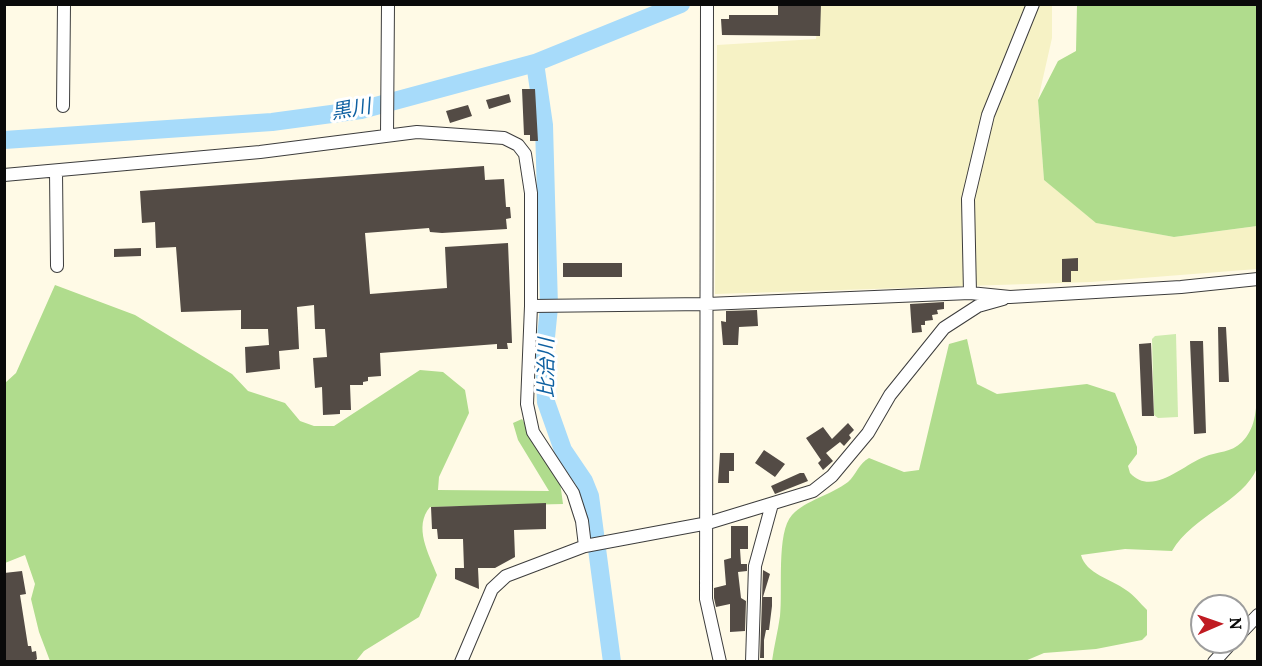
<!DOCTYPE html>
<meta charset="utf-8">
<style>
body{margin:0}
#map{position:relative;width:1262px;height:666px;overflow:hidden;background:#fffae6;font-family:Lora,serif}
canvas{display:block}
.frame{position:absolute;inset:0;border:6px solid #0a0a0a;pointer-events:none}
.north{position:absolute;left:1190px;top:594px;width:60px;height:60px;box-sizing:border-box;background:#fff;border:2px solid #9d9d9d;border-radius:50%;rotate:88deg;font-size:16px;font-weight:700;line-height:24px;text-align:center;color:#0a0a0a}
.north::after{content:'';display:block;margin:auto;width:21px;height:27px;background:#c01b22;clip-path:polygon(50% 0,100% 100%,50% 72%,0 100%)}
</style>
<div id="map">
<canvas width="1262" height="666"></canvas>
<div class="frame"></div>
<div class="north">N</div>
</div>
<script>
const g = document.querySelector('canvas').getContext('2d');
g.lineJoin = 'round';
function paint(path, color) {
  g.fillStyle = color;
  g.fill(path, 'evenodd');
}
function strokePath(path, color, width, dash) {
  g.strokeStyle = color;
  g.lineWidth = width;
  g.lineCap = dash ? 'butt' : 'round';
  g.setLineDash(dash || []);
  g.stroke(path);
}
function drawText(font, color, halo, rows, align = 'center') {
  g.font = font + ' Lora,"Noto Sans JP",serif';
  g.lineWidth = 6;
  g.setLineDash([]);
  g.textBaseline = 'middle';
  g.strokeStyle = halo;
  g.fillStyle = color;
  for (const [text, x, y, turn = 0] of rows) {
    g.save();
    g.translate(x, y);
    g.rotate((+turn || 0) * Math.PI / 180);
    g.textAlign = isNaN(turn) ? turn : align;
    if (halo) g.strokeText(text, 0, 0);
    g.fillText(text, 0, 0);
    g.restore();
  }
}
paint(new Path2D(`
 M819 5H1052V38L1038 100 1044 180 1097 223 1174 237 1257 226V269L1091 282 715 294 717 45 816 39Z`), '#f6f2c5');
paint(new Path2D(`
 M1176 334 1178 417 1158 418 1154 415 1152 339 1155 336Z`), '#ceebae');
paint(new Path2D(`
 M1077 5H1257V226L1174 237 1096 223 1044 180 1038 100 1058 61 1076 51Z
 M55 285 135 315 232 374 248 391 285 403 300 421 314 426H334L420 370 443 372 465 390 469 413 439 477 438 490 549 491 518 440 513 423 522 419 560 482 563 504 430 507C413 527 429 554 437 575L419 617 364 651 356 661H50L39 632 31 599 35 584 25 555 5 563V383L16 373Z
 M967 339 977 384 997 394 1087 384 1115 393 1137 447V454L1128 466 1130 473C1152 497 1183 465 1204 457 1218 451 1231 453 1242 442 1255 429 1256 412 1257 395 1258 410 1261 456 1257 468 1243 502 1193 515 1172 551L1125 549 1081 555C1086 574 1111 579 1126 590 1134 595 1140 603 1147 610V635L1142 640 1096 649 1044 653 1025 661H772C774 646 778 631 780 616 783 592 776 532 792 515 806 500 831 495 848 482 856 475 859 463 869 458L904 472 919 470 949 344Z`), '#b0dc8d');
strokePath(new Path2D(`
 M535 63 544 125 549 307 544 357 546 402 563 450 584 481 590 496 612 662
 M4 140 272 122 361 110 535 63 681 4`), '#a7dbfa', 18);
paint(new Path2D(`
 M778 4H821L820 36 722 35 721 19H729V15H778Z
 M522 89H535L538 141H530V135H524Z
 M509 94 511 102 489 109 486 100Z
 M468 105 472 116 450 123 446 111Z
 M484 166 485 180 504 179 506 207H510L511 218 506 219 507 229 442 233 430 232 429 228 365 233 370 294 447 288 445 247 508 243 512 343H507L508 349H497V344L380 353 381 376 368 377V381L363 382V385H350L351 410H340V414L323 415 322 387 315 388 313 358 327 357 325 329H315L314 305 297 307 299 349 279 351 280 369 246 373 245 347 269 345 268 329H241V310L181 312 176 247 156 248 155 222 142 223 140 191Z
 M141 248V256L114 257V249Z
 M1078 258V271H1071V282H1062V259Z
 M563 263H622V277H563Z
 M944 302V309L937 310 938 314 932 315 933 320 925 321V325H921L922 332 912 333 910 304Z
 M757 310 758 326 739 327 738 345H723L721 321 726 322V311Z
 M1218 327H1226L1229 382H1219Z
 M1190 341H1203L1206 433 1194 434Z
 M1151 343 1154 416H1142L1139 344Z
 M848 423 854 430 849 435 851 438 844 446 840 442 826 453 833 461 823 470 818 463 821 460 806 438 823 427 832 439Z
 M764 450 785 464 775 477 755 463Z
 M720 453H734V471H729V483H718Z
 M800 473H804L808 481 775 494 771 486Z
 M546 503V529L514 530 515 557 495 568H478L479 589 455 579V568H464L463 539H438L437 529H432L431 507Z
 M731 526H748V549H740L741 564H747V571L738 572 741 598 746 601 745 631 730 632V604L716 607 714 598V588L726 585 724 560 731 558Z
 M763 570 770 574 763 597H772V606L769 630H766L764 640V658H760Z
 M22 571 26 594 20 595 28 646H31L32 652 36 651 37 659 33 662H4V573Z`), '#534b45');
const minor = new Path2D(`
 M707 4 706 599 720 662
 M63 106 64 4
 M387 135 388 4
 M56 172 57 266
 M4 175 260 152 417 132 504 138 518 145 525 154 531 193V306L527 404 533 432 573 493 582 521 585 546
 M970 293 968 199 988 115 1033 4
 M531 306 707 304 970 293 1010 297 1181 287 1258 279
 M1238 636 1258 615
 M461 662 492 589 506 576 585 546 708 523 813 491 832 476 868 433 890 395 944 328 978 306 1003 299
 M752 662 755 566 772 504
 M1214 662 1232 642`);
strokePath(minor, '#3d3d3d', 14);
strokePath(minor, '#fff', 12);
drawText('italic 20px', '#0e60a1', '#fff', [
 ["黒川",351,110,-10],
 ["比治川",547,368,-90]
]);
</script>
